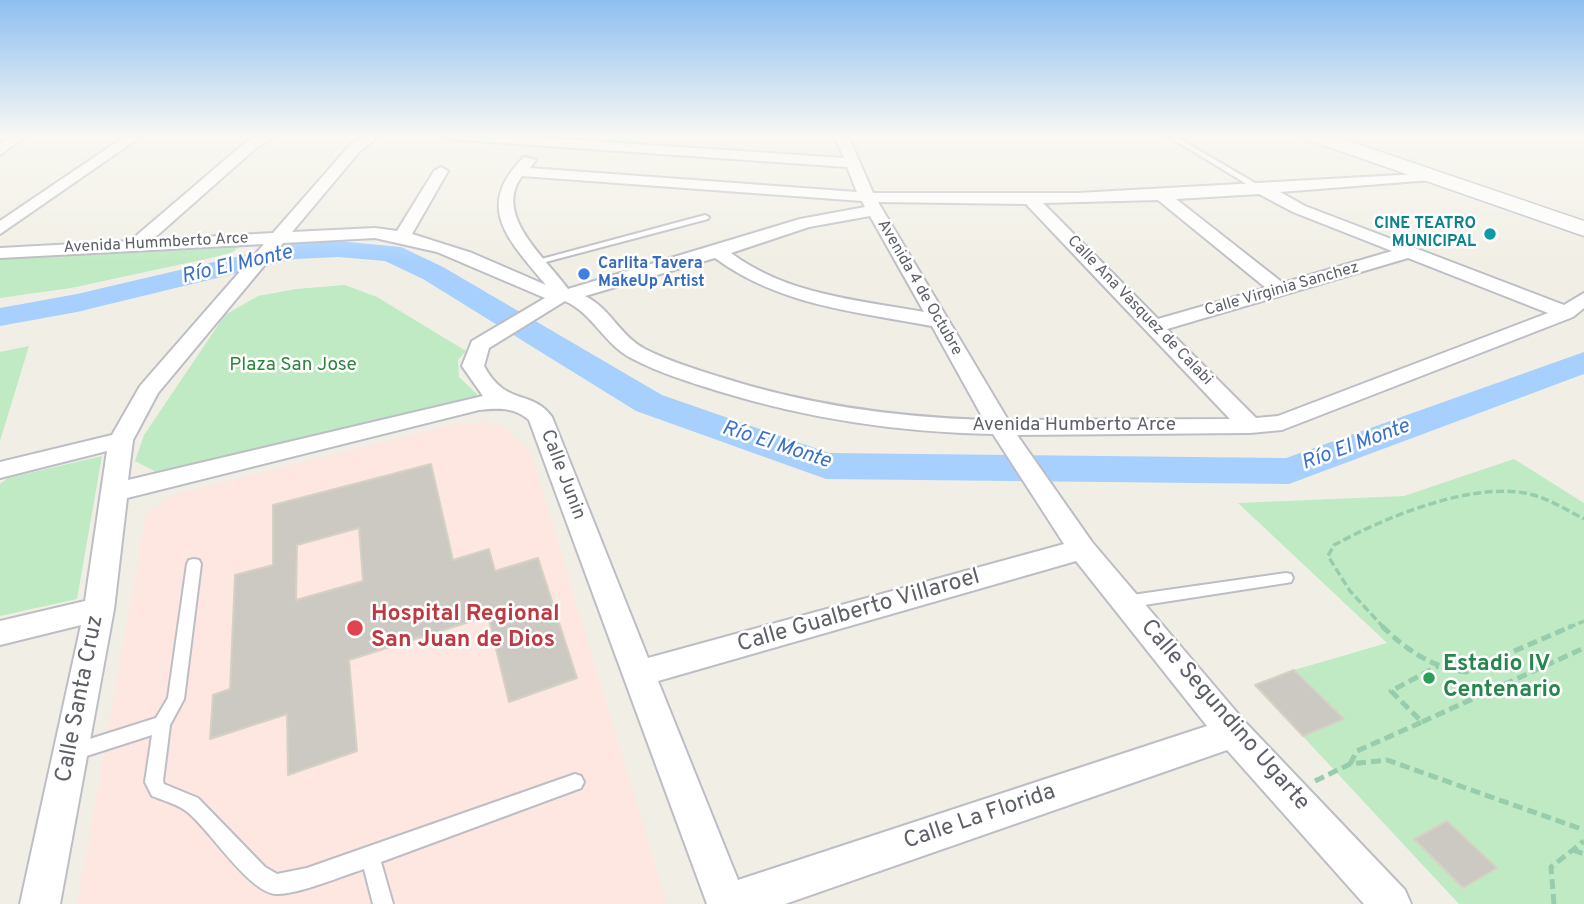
<!DOCTYPE html>
<meta charset="utf-8">
<style>
body{margin:0}
canvas{display:block;background:#f1efe5}
</style>
<canvas width="1584" height="904"></canvas>
<script>
const g = document.querySelector('canvas').getContext('2d');
g.lineJoin = 'round';
function paint(path, color) {
  g.fillStyle = color;
  g.fill(path, 'evenodd');
}
function strokePath(path, color, width, dash) {
  g.strokeStyle = color;
  g.lineWidth = width;
  g.lineCap = dash ? 'butt' : 'round';
  g.setLineDash(dash || []);
  g.stroke(path);
}
function drawText(font, color, halo, rows, align = 'center') {
  g.font = font + ' Overpass,sans-serif';
  g.lineWidth = 5;
  g.setLineDash([]);
  g.textBaseline = 'middle';
  g.strokeStyle = halo;
  g.fillStyle = color;
  for (const [text, x, y, turn = 0] of rows) {
    g.save();
    g.translate(x, y);
    g.rotate((+turn || 0) * Math.PI / 180);
    g.textAlign = isNaN(turn) ? turn : align;
    if (halo) g.strokeText(text, 0, 0);
    g.fillText(text, 0, 0);
    g.restore();
  }
}
paint(new Path2D(`
 M484 422 502 426 531 453 667 904H77L146 514 172 495 450 425Z`), '#fee6e1');
paint(new Path2D(`
 M241 244 233 252 215 257 71 288 0 298V258Z
 M345 285 377 297 466 351 458 360 459 377 482 399 184 470 156 472 135 461 144 435 225 315 258 296 296 289Z
 M29 346 0 441V352Z
 M102 456 77 599 0 616V484L8 478Z
 M1514 459 1584 503V904H1459L1255 685 1294 670 1387 643 1238 503 1404 496Z`), '#c0eac4');
paint(new Path2D(`
 M338 241 401 247 443 267 662 395 829 453 1286 458 1584 352V374L1289 484 826 479 636 411 423 279 385 261 338 257 295 259 77 312 0 326V308L77 294 295 243Z`), '#a7d0ff');
const building = new Path2D(`
 M431 464 453 560 489 549 495 571 538 558 577 678 509 702 488 616 349 660 357 751 288 775 287 714 210 739 213 695 230 689 235 575 273 565V505ZM359 528 363 581 296 600 297 545Z
 M1294 670 1344 719 1303 736 1255 685Z
 M1447 821 1497 868 1463 888 1414 839Z`);
paint(building, '#ccc9c2');
strokePath(building, '#d6d2c3', 2);
const service = new Path2D(`
 M1166 135H1173L1267 190 1260 192Z
 M705 215 709 217 708 219 538 264 534 261Z
 M194 559 199 560 201 564 184 699 170 725 163 781 164 784 198 798 265 867 277 874 307 868 575 774 581 776 584 782 581 788 381 862 393 904H373L364 869C342 876 297 895 276 894 248 892 209 828 186 811 177 804 162 800 152 796L145 782 152 735 74 760 68 758 65 752 68 746 74 744 156 718 168 698 187 564 189 560Z
 M1286 573 1291 574 1293 578 1291 582 1286 583 1125 608 1120 606 1118 602 1120 598 1125 596Z`);
const minor = new Path2D(`
 M12 135H27L0 155V144Z
 M127 135H143L0 234V221Z
 M261 135H278L256 148 152 240 273 233 350 145 365 135H381L360 151 292 232 375 228 397 231 434 171 441 167 448 171 412 234 472 253 546 285C509 240 473 207 524 157L536 160 530 168 857 192 847 167 447 139 440 135H502L844 158 834 135H848L873 193H1078L1436 173V179L1431 180 1280 192 1305 206 1564 305 1584 293V308L1573 317 1282 430 1250 433 1017 435 1092 542 1245 722 1405 890 1411 904H1364L1227 750 785 904H707L529 420C514 407 498 408 479 410L127 498 114 609 60 904H20L81 625 0 645V621L85 601 107 451 0 478V462L112 435 140 386 264 244 0 258V248L130 241 246 142ZM522 176 862 201 865 207 800 219 568 289C547 259 492 215 522 176ZM1259 194 1293 212 1392 251 1283 283 1176 199ZM1158 200 1266 288 1158 319 1043 203ZM878 202 1026 204 1230 419 1008 420ZM870 216 924 312C858 300 787 295 731 253L809 227ZM375 238 437 252 545 298 472 341 462 366 483 396 128 480 133 440 158 393 283 243ZM715 258C778 305 857 312 932 326L984 420C893 417 807 405 720 377 695 369 668 361 645 349 620 336 610 308 585 296ZM1408 258 1548 313 1278 416 1256 418 1167 329ZM565 301C594 314 604 345 633 359 660 373 689 382 718 391 809 419 898 432 993 434L1064 544 648 658 552 417C532 389 506 407 484 366L489 348ZM1076 561 1207 726 738 880 658 681Z`);
const secondary = new Path2D(`
 M1303 135H1331L1584 221V236L1306 139Z`);
strokePath(service, '#bdbec5', 4);
strokePath(minor, '#bdbec5', 4);
strokePath(secondary, '#bbbdc4', 3);
strokePath(new Path2D(`
 M1384 628 1350 591 1328 556 1334 545C1384 518 1467 483 1525 493 1546 497 1565 509 1584 519
 M1568 628 1584 621`), '#97ccac', 3.5, [8, 3.5]);
strokePath(new Path2D(`
 M1382 626C1406 650 1433 668 1466 672L1572 626
 M1422 722 1584 648
 M1350 764 1357 751 1422 722 1391 691 1438 666
 M1315 781 1350 764 1387 760 1584 830
 M1573 850 1584 854
 M1554 904 1551 867 1584 841`), '#97ccac', 5, [10, 5]);
paint(service, '#fff');
paint(minor, '#fff');
paint(secondary, '#fff');
const sky = g.createLinearGradient(0, 0, 0, 261);
sky.addColorStop(0, '#8ebff1');
sky.addColorStop(0.52, '#f9f8f3');
sky.addColorStop(1, '#f9f8f300');
g.fillStyle = sky;
g.fillRect(0, 0, 1584, 261);
for (const [x, y, r, color] of [
 [1490,234,7,"#0f9aa8"],
 [584,274,7,"#3f7fe0"],
 [355,628,9,"#e0444e"],
 [1429,678,7,"#2e9e5b"]
]) {
  const dot = new Path2D();
  dot.arc(x, y, r, 0, 2 * Math.PI);
  g.fillStyle = color;
  g.fill(dot);
  strokePath(dot, '#fff', 2.5);
}
drawText('bold 16px', '#0d838f', '#fff', [
 ["CINE TEATRO",1476,225],
 ["MUNICIPAL",1476,243]
], 'right');
drawText('16px', '#5d6067', '#fff', [
 ["Avenida Hummberto Arce",156,244,-3],
 ["Avenida 4 de Octubre",919,288,60],
 ["Calle Virginia Sanchez",1282,290,-16],
 ["Calle Ana Vasquez de Calabi",1139,311,46]
]);
drawText('bold 16px', '#366cbe', '#fff', [
 ["Carlita Tavera",598,265],
 ["MakeUp Artist",598,283]
], 'left');
drawText('19px', '#2d863a', '#fff', [
 ["Plaza San Jose",293,366]
]);
drawText('19px', '#5d6067', '#fff', [
 ["Avenida Humberto Arce",1074,426],
 ["Calle Junin",562,475,69]
]);
drawText('italic 21px', '#3b71c6', '#fff', [
 ["Río El Monte",237,266,-13],
 ["Río El Monte",776,446,18],
 ["Río El Monte",1356,446,-20]
]);
drawText('23px', '#5d6067', '#fff', [
 ["Calle Gualberto Villaroel",859,612,-16],
 ["Calle Santa Cruz",81,699,-79],
 ["Calle Segundino Ugarte",1224,716,49],
 ["Calle La Florida",980,818,-19]
]);
drawText('bold 23px', '#be3a42', '#fff', [
 ["Hospital Regional",371,615],
 ["San Juan de Dios",371,641]
], 'left');
drawText('bold 23px', '#27864d', '#fff', [
 ["Estadio IV",1443,665],
 ["Centenario",1443,691]
], 'left');
</script>
